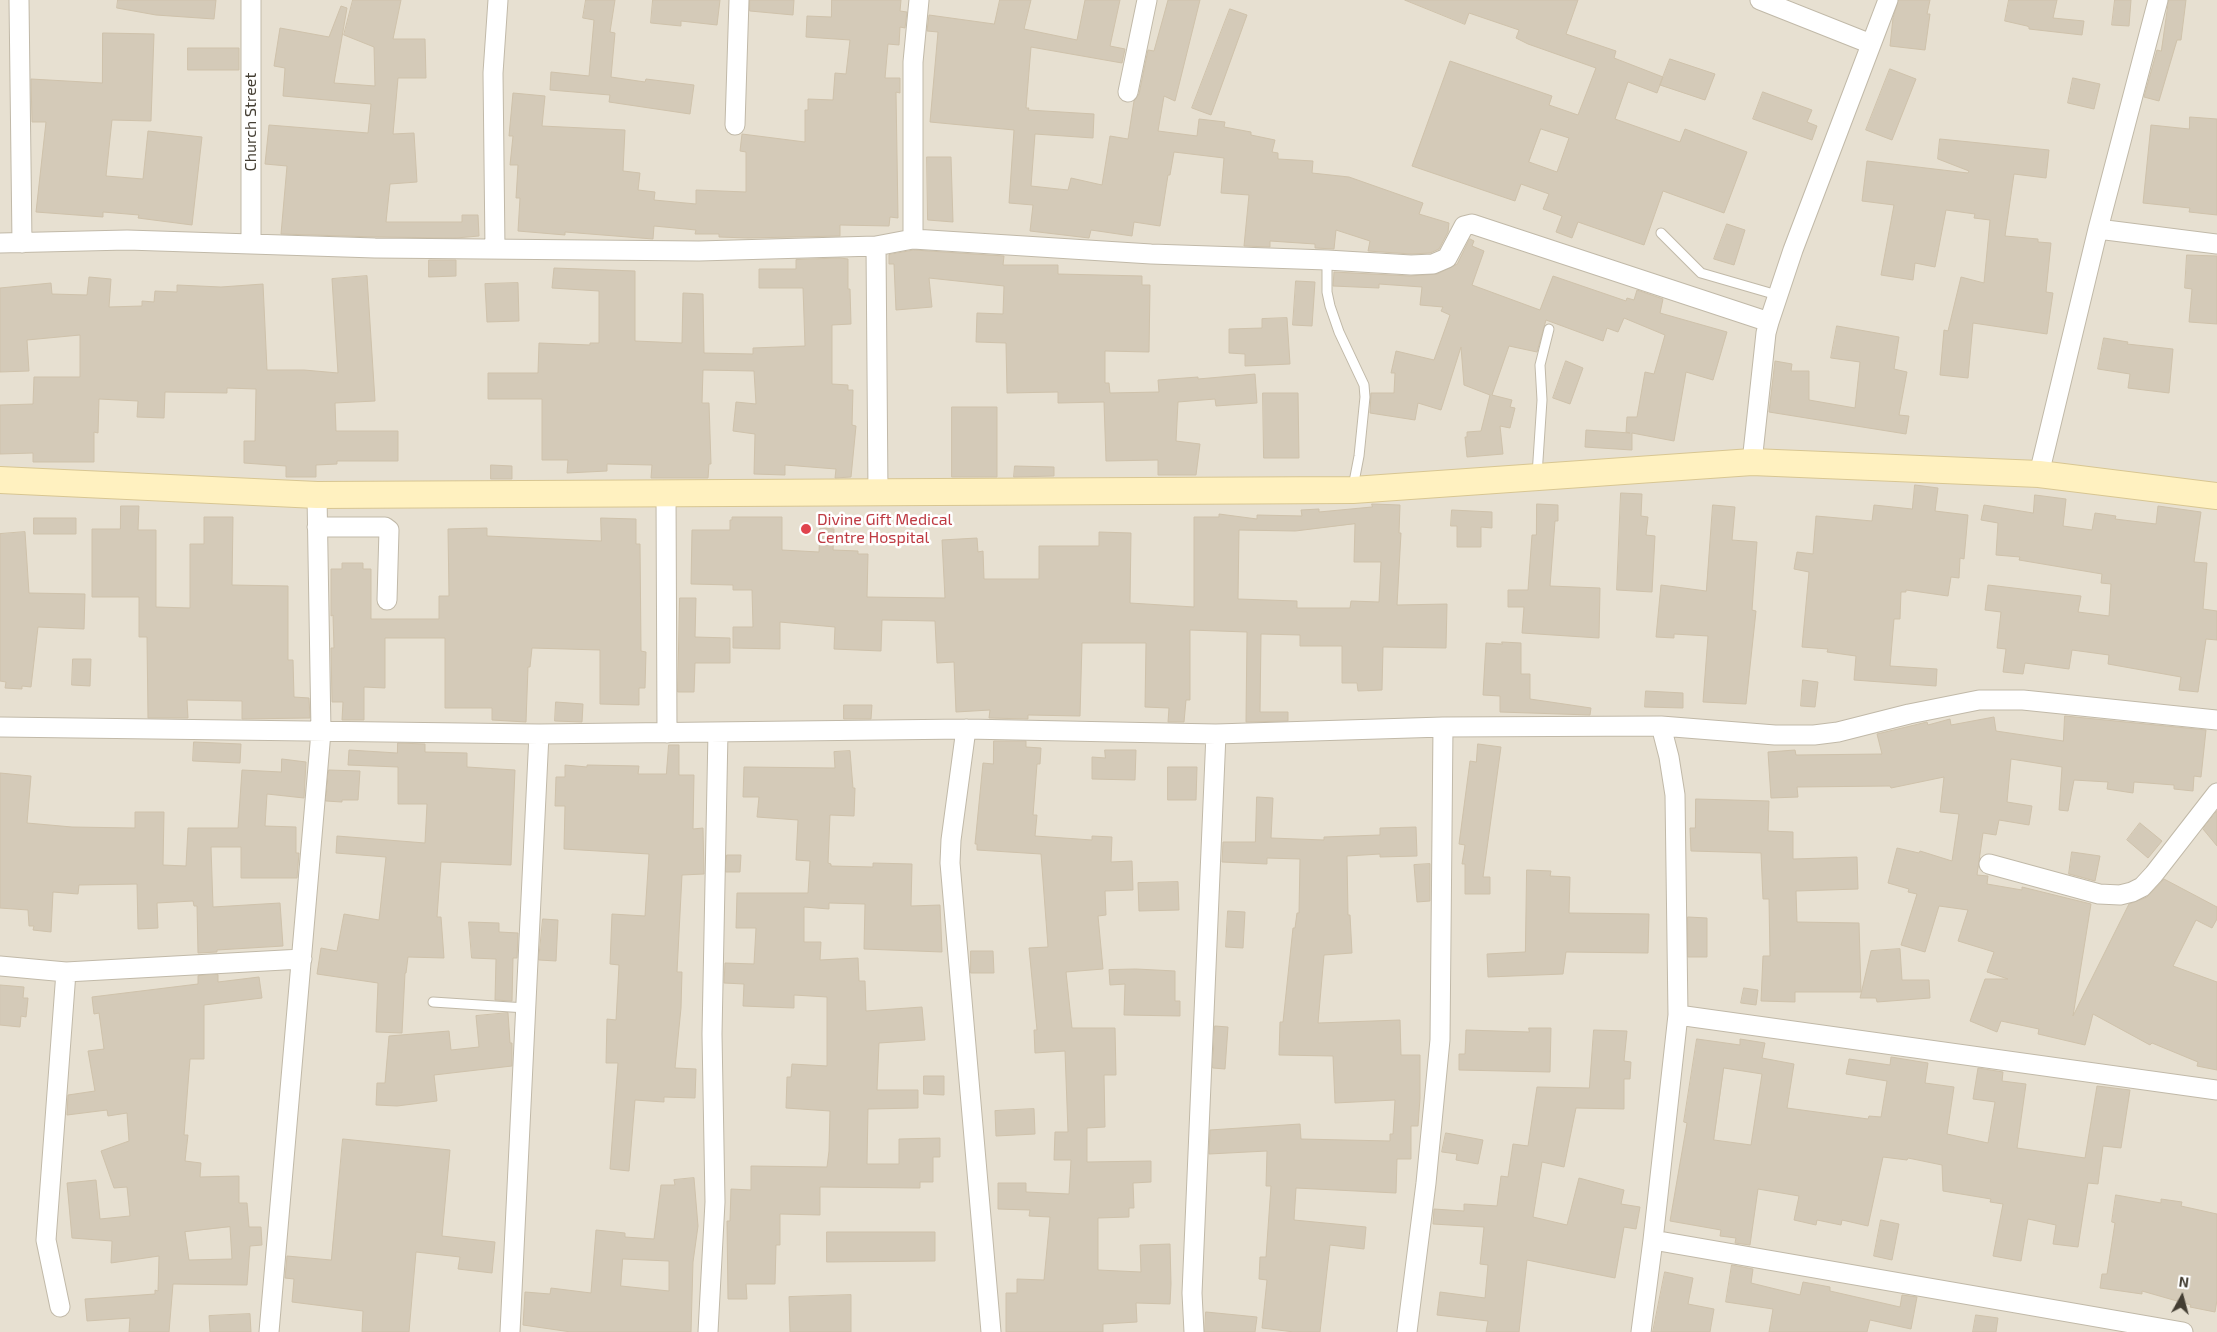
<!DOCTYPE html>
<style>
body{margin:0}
#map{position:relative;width:2217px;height:1332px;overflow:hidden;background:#f2eee3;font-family:"Exo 2",sans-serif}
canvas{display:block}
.north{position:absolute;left:2157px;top:1272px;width:50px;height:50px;-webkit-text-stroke:4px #fff;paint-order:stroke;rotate:7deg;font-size:14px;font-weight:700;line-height:20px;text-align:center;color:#443e33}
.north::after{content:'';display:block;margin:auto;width:18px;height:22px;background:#443e33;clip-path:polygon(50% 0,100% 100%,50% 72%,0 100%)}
</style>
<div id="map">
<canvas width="2217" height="1332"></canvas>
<div class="north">N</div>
</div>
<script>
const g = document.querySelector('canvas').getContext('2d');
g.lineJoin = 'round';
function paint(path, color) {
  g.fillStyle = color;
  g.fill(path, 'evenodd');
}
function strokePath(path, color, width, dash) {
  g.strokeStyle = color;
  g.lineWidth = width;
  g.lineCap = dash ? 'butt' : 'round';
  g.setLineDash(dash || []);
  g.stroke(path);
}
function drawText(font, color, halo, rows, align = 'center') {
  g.font = font + ' "Exo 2",sans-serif';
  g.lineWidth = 5;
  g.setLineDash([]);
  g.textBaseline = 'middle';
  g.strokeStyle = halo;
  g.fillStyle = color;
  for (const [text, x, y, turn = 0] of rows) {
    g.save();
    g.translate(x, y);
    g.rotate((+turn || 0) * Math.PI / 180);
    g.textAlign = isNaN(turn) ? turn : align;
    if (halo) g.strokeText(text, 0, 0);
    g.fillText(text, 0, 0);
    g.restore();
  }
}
paint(new Path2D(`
 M0 0H2217V1332H0Z`), '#e7e0d1');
const building = new Path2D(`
 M118 0H216L214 19 156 15 117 8Z
 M353 0H401L393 39H425L426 78H398L393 134 414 133 417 182 390 184 386 222H462V215H478L479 236 456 238 376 237 281 234 287 166 265 164 269 125 368 133 371 104 283 96 285 68 274 66 280 28 329 37 341 6 347 8 334 83 375 86 374 47 344 35Z
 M586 0H615L610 32 615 33 611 77 645 82 646 79 694 85 690 114 609 102 610 95 550 90 551 72 589 76 594 20 583 18Z
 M653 0H720L717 25 681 21V26L651 23Z
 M750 0H794L793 15 750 11Z
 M832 0H901L900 11 907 12 905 28 900 27 899 45 888 44 885 78H900V93L896 92 898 218 890 217 889 226 840 225V236L748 238 719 237V234H695L696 230 654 226 653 239 565 232V235L518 231 520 198H516L518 165H510L513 136H509L513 93 545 96 542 126 625 130 623 171 640 173 638 190 655 192 654 200 696 204V190L746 192V152L740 151 742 134 805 142V110H808V99L833 100 835 73 846 74 850 40 806 37 807 16 831 17Z
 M1000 0H1031L1024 29 1077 40 1085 0H1120L1110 46 1125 49 1122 63 1031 47 1026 108H1029L1028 110 1094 114 1093 138 1035 134 1031 186 1068 190 1071 178 1102 185 1110 136 1128 139 1134 101 1139 94 1148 50 1154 51 1168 0H1200L1175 101 1164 96 1158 131 1197 136 1199 119 1225 122 1224 127 1251 132V135L1275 140 1272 152 1278 153V159L1313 161 1312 173 1349 177 1423 203 1419 214 1449 223 1448 232 1439 249 1430 253 1411 254 1368 251 1370 241 1336 230 1334 249 1315 248V244L1270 241V247L1244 246 1249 195 1221 193 1224 158 1174 152 1170 175H1168L1160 226 1134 222 1132 236 1091 230 1089 238 1030 231 1033 205 1009 203 1014 130 930 122 938 32 927 31 929 15 994 24Z
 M1405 0H1578L1566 34 1616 51 1614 58 1663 77 1657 93 1628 82 1615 119 1680 142 1685 129 1747 152 1724 213 1663 191 1644 245 1578 222 1572 238 1556 232 1562 216 1543 209 1549 194 1521 184 1515 201 1412 166 1450 61 1552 96 1549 105 1578 115 1596 68 1528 44 1516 38 1519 30 1469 13 1465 24ZM1541 129 1569 138 1557 172 1529 162Z
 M1899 0H1930L1927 14H1930L1925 50 1890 46 1893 18Z
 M2009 0H2057L2053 18 2084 21 2082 35 2029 29V27L2027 26 2005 21Z
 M2115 0H2131L2129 26 2112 25Z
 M2169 0H2186L2181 40H2177L2159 101 2144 97 2157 50 2161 51Z
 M1230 9 1247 15 1211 115 1192 108Z
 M103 33 154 34 151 121 112 120 106 176 143 179 148 131 202 137 192 225 138 218 139 215 103 212V217L36 212 46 122H32L31 79 102 83Z
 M188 48H239V70H188Z
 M1670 59 1715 74 1705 100 1660 85Z
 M1890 69 1916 79 1892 140 1866 130Z
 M2073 78 2100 84 2094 109 2068 103Z
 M1763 92 1812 110 1807 122 1817 126 1812 140 1753 119Z
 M2190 117 2217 119V215L2189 212 2190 208 2143 203 2151 125 2189 129Z
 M1940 139 2049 150 2046 178 2014 174 2005 236 2038 239V242L2051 243 2046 292 2053 293 2047 334 1973 323 1968 378 1940 375 1944 330 1948 331 1961 277 1984 283 1990 220 1974 218 1975 214 1946 210 1935 267 1915 263 1913 280 1881 275 1894 205 1862 201 1867 161 1968 173 1969 171 1938 159Z
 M927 157H951L953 222 928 220Z
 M1727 224 1745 230 1734 265 1714 259Z
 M1470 239 1474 241 1472 246 1484 251 1472 285 1540 310 1553 276 1626 301 1627 298 1634 300 1637 290 1663 299 1660 313 1727 332 1713 380 1686 372 1674 441 1632 433V450L1585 447 1586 430 1630 433 1626 432 1627 417H1637L1645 372 1654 374 1665 335 1624 318 1618 332 1607 328 1603 341 1546 320 1537 352 1509 346 1492 395 1512 400 1510 407 1515 408 1510 428 1500 426 1503 454 1467 457 1465 437H1467V432L1481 431 1490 395 1464 385 1461 347 1441 410 1418 403 1415 420 1370 413 1371 393H1394L1395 373H1391L1396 351 1434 360 1450 315 1441 311 1443 307 1420 305 1422 287 1379 284V288L1333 286 1334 272 1410 276 1437 274 1457 264Z
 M914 250 1004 256 1003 265H1058V274L1142 276V285H1150L1149 352 1105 351V383H1109L1110 393 1159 392 1158 380 1198 377V379L1255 374 1257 403 1216 406 1215 399 1178 402 1176 441 1200 444 1196 475H1158V460L1106 461 1104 402 1058 403V392L1007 393 1006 343 976 342 977 313 1003 314 1004 286 929 278 932 307 896 310 894 264H889V255Z
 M2187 255 2217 256V324L2189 322 2192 289 2185 288Z
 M840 258 848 259V289H850L851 324 832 325V384L848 385V390H853L852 425 856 426 851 477 835 478 836 469 785 465V475L754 474 755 434 733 431 736 402 756 404 754 371 703 370 702 403H709L711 464H709L708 478H651L652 465 607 464V471L567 473 568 460H542V399H488V373H538L539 343 590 345V343H599V291L552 288 554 268 635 271V341L682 343 683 293 703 294 704 353 753 354V348L805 346 803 288H759V269H796V260Z
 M429 260H456V276L429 277Z
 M367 276 375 401 335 403 336 431H398V461H337V464L316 465V477H286V466L244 463V441H255L256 389 227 388V393L165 392 164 418 137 417 138 401 99 399 98 433 94 432V462H33V453L0 454V405L33 404 34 377H80V335L27 340 29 371 0 372V288L51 283 52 294 87 295 89 277 111 279 109 307 142 306V301L154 302 155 291 177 292V285L221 287 263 284 267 370H304L338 373 332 279Z
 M1296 281 1315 282 1312 326 1293 325Z
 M518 283 519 321 487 322 485 284Z
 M1287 318 1290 364 1245 366V354L1229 353V329L1262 328V319Z
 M1837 326 1899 337 1894 369 1907 372 1899 415 1909 416 1906 434 1769 412 1775 361 1792 364 1791 371H1809V400L1855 408 1860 362 1831 358Z
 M2104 338 2128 342 2127 344 2173 349 2169 393 2128 388 2130 374 2098 369Z
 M1566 361 1583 368 1570 404 1553 398Z
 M1263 393H1298L1299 458H1264Z
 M952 407H997V477H952Z
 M491 465 512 466V479H491Z
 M1015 466 1054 467V476L1014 477Z
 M1915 485 1938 488 1935 511 1968 515 1964 559 1960 558 1959 578 1951 577 1948 596 1906 590V592H1901L1900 619H1894L1890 666 1937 669 1936 686 1854 680 1856 656 1827 652 1828 649 1802 647 1809 572 1794 569 1797 552 1813 554 1816 516 1872 521 1874 505 1912 509Z
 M1621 493 1642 494 1641 516 1648 517 1646 535 1655 536 1652 592 1617 590Z
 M2035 495 2066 499 2063 526 2092 530 2095 513 2116 516 2115 519 2156 524 2158 506 2201 512 2194 562 2207 563 2203 609 2217 611V640L2206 639 2198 692 2179 690 2181 677 2108 664 2109 655 2072 650 2069 669 2025 663 2023 674 2003 672 2006 649 1997 648 2001 612 1985 610 1988 585 2081 596 2078 612 2109 616 2111 584 2101 583 2102 574 2019 560 2020 557 1996 555 1998 523 1981 520 1984 505 2033 513Z
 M1372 504 1400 505 1399 533H1401L1397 605 1447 604 1446 648 1383 647 1382 690 1358 691 1357 683H1342V646H1300V635L1261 634 1260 712H1288V721L1246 722 1247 632 1190 630V700H1186L1184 722H1168L1169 708 1145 707 1146 643H1082L1080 716 1028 715V719L989 718 990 710 956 712 954 662 937 663 935 621 882 620 881 651 834 649 835 627 780 622V649L733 648V627H753L752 590H733V585L691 584 692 530H730V520H732V517H782V550L819 552 820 528 834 529 833 550 858 551V554H868L867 597 945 598 942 540 977 538 978 552 983 551 984 579H1039V546H1099V532L1131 533 1130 603 1194 607V517H1219V514L1257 519V515L1302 516 1301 510 1319 509V512L1372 507ZM1355 524 1354 562H1381L1379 602 1351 601 1350 608H1297V601L1238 599 1239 530 1295 531Z
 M1537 504 1558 505V521H1555L1550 586 1600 588 1599 638 1522 633 1524 607H1508V590H1528L1532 535H1536Z
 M1713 505 1735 507 1732 540 1757 542 1752 610 1756 611 1746 704 1703 702 1708 636 1674 634V638L1656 637 1661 585 1706 591Z
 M121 506H139L138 530H156V607L190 608V544H204V517H233L232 585 288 586V660H293L294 697 309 698 310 718 242 719V701L187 700 188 718H148L147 637H139V597H92V529H120Z
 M1452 510 1492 512V528L1481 527V547H1457V526H1451Z
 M34 518H76V534H34Z
 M601 518 636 519V544H640L641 651 646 652 645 688H639V705L600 704V650L532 648 530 667H528L526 722 492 720V708H445V638H385V688L364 687V720H342L343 702H332L331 648H334L333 615 331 616V569H342V563H363V569H371V619H439V596H449L448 529 487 528V536L601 541Z
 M25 532 29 593 85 594 84 629 38 627 31 687 22 686V689L5 688 6 682 0 681V534Z
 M680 598H696L695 637 730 638V663H695L694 692H678Z
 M1502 642 1521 643V674H1530V699L1591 708 1590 715 1500 712V696L1483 695 1486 643 1502 644Z
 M73 659H91L90 686 72 685Z
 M1803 680 1818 682 1815 707 1801 706Z
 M1646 691 1683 693V708L1645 707Z
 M556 702 583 704 582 722 555 721Z
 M844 705H872L871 719H844Z
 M2065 716 2206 730 2201 777 2194 776 2193 791 2174 789V785L2134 782 2133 793 2107 789 2108 782 2074 780 2068 811 2059 810 2062 767 2011 759 2007 802 2032 806 2029 825 1999 820 1996 835 1983 833 1977 875 1988 876 1987 884 2022 890V887L2091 904 2073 1016 2129 904 2147 897 2164 879 2217 907V919L2212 928 2196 920 2173 966 2217 982V1070L2197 1066 2198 1062 2152 1043 2150 1045 2093 1014 2085 1045 2038 1034 2039 1029 2001 1021 1997 1032 1970 1021 1985 979H2008L1987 972 1994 952 1958 941 1968 910 1939 906 1925 952 1901 945 1917 894 1908 892 1909 889 1888 883 1897 848 1919 853 1920 851 1952 861 1959 814 1940 812 1944 777 1891 788 1890 786 1797 787 1798 797 1771 798 1768 752 1795 750 1796 755 1882 754 1877 734 1927 722 1928 725 1950 719 1951 725 1994 717 1996 731 2063 741Z
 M994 741H1026V747L1041 748 1040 764H1037L1033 815H1037L1035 836 1092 840V836L1112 837 1111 862 1132 861 1133 890 1105 891 1106 915 1098 916 1103 969 1066 972 1072 1028H1115L1116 1075H1104L1105 1127 1087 1128V1162L1151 1161V1182L1133 1183 1134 1208H1129V1217L1098 1218V1270L1141 1272 1140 1245 1170 1244 1171 1284 1170 1304 1136 1303 1137 1322 1103 1324V1332H1006V1293H1017V1279L1044 1280 1050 1217 1029 1216 1030 1210 998 1209V1183H1026V1192L1069 1194 1071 1160H1054L1055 1132H1068L1065 1051 1035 1053 1034 1030H1037L1029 948 1048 947 1041 854 977 850V844H975L983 763 993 764Z
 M194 742 241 744 240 763 193 761Z
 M398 743 425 744V752L467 753V767L515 770 511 865 441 862 437 917H441L444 958 408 957 406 973H405L402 1033 376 1032 378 983 317 974 321 948 337 951 344 914 379 920 386 857 336 853 337 836 425 843 427 804H398V767L348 765 349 750 397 753Z
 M1478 744 1501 747 1483 877H1490V894H1465V864H1462L1465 845 1459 844 1470 761 1476 762Z
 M669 745H679V775H694L693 829 703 828 704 874 682 875 677 972H682L681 1008 675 1068 696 1069 695 1098 664 1097V1102L635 1100 629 1171 610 1169 618 1063H606L607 1019 616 1020 619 965 610 964 612 914 645 916 649 854 564 849 565 806H555L556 777H565V765L587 767V765L639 766 638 774H666Z
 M1105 750H1136L1135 780 1092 779V757L1105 758Z
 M850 751 853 788H855L854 816 830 815 828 863 831 864V866L873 867V863L912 864 911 906 940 905 942 952 864 949 865 904 829 903V909L804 907V942H821L820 960 858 958 859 981H865L866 1011 922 1007 925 1040 879 1043 877 1090H918V1108L868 1109 867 1164H899V1139L940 1138V1157H933V1182H920V1188L820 1187V1215L780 1214V1245H776L775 1284H746L747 1299H728L727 1221H730L731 1189 751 1190V1166L827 1167 829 1151 830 1111 786 1108 787 1077H791L792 1064 827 1066V997L794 995V1008L743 1006 744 984 724 983 725 963 754 964 756 928H736L737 893H808L810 861 796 860 798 820 757 817 759 797H743L744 767 835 768 834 752Z
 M282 759 306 762 304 798 267 794 265 826 296 827V853H299L297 878H241V847H211L213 907 280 903 283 946 217 950V952L198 953 197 906H194L193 901 157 903 158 928 138 929 137 884 79 885 78 894 53 892 51 932 33 930 34 926H29L28 910 0 908V773L31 776 27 823 72 827 135 828V812H164L163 865 186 866 188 828H238L242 770 281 772Z
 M1168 767H1197L1196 800H1168Z
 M329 770 360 771 358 800H342V802L326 801Z
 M1257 797 1273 798 1271 838 1324 840V837L1380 835V828L1416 827 1417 856 1380 857V854L1347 856 1348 915H1350L1352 953 1324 955 1318 1023 1400 1020 1401 1055H1420V1098L1418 1126H1411V1159H1397L1396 1193 1296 1188 1294 1220 1366 1227 1364 1249 1330 1245 1320 1332H1294L1262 1328 1267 1280 1259 1279 1260 1257H1266L1271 1186H1266L1267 1151 1209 1154 1210 1130 1300 1124 1301 1139 1390 1141V1134H1393L1395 1100 1335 1103 1333 1056 1279 1055 1280 1022H1283L1293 928H1295L1297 913H1299L1300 859 1267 858V864L1222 862 1223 842H1255Z
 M1696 799 1769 801 1768 831 1793 832V859L1857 857 1858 889 1796 891 1797 922 1859 923 1861 992H1795V1002L1761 1001 1763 956H1770L1769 899H1763L1761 853 1691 851 1690 828H1695Z
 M2217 811V846L2203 829Z
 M2140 823 2162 841 2148 858 2127 840Z
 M2072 852 2100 856 2095 881 2069 874Z
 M727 855H741L740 872H726Z
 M1430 864V901L1417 902 1414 865Z
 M1527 870 1551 871 1550 876 1570 877 1569 913 1649 914 1648 953 1566 952 1563 974 1488 977 1487 954 1525 952Z
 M1178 882 1179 910 1139 911 1138 883Z
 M1228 911 1245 912 1243 948 1226 947Z
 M1688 917 1707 918V957H1688Z
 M543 919 558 920 556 961 539 960Z
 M469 922 499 923V932L518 933 517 958H513L512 1001 495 1000 496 959 472 958Z
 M1900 949 1902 980H1929L1930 998 1877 1002 1876 998H1860L1871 951Z
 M971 951H993L994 973H971Z
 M1136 969 1175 971V1001H1180V1016L1124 1015 1125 984 1110 985 1109 970Z
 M218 975V982L259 977 262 998 204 1005V1059H190L184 1135H188L185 1161 201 1163 200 1177 239 1176V1203H247L249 1227H261L262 1245 250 1246 247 1285 173 1284 169 1332H129L130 1318 87 1321 85 1299 155 1294V1290L158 1291 159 1256 111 1263 112 1241 72 1238 67 1183 96 1180 100 1219 130 1216 127 1187 114 1188 101 1151 129 1141 127 1113 108 1116 107 1110 67 1115 68 1095 95 1091 88 1051 104 1049 99 1013 94 1014 92 997 198 984V976ZM230 1227 232 1259 189 1260 185 1232Z
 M0 985 24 987 23 998H28L26 1017 21 1016 20 1027 0 1025Z
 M1744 988 1758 990 1756 1005 1741 1003Z
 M508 1013 510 1043H512V1066L434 1075 437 1101 397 1106 376 1105 377 1083H385L389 1036 449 1031 451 1050 479 1047 476 1016Z
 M1215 1026 1228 1027 1225 1069 1213 1068Z
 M1529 1028H1551L1550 1072 1459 1070V1054H1465L1466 1030 1529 1032Z
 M1594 1030 1627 1031 1624 1061 1631 1062 1630 1079H1624V1109L1576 1108 1564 1167 1542 1162 1533 1217 1567 1225 1579 1178 1624 1190 1621 1204 1640 1207 1636 1229 1624 1227 1615 1278 1527 1260 1519 1332H1486L1488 1321 1437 1315 1440 1292 1485 1298 1488 1265 1480 1264 1484 1227 1433 1224 1434 1209 1464 1211V1204L1497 1206 1501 1176 1508 1177 1513 1144 1528 1146 1537 1087 1589 1088Z
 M1697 1039 1740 1045V1039L1765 1043 1762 1058 1794 1064 1787 1108 1868 1119 1869 1116 1881 1117 1887 1081 1846 1074 1849 1059 1890 1065 1891 1057 1928 1063 1925 1083 1954 1087 1947 1134 1988 1143 1995 1102 1973 1099 1978 1068 2003 1072 2002 1081 2026 1084 2017 1148 2085 1158 2097 1086 2130 1090 2121 1148 2103 1146 2098 1184 2088 1183 2078 1247 2053 1244 2056 1225 2028 1219 2021 1261 1993 1256 2003 1204 1990 1202 1991 1199 1943 1191 1942 1165 1908 1158 1907 1160 1883 1157 1868 1226 1842 1220 1841 1225 1817 1220 1816 1225 1794 1220 1799 1196 1758 1189 1750 1245 1735 1243 1736 1238 1720 1236 1721 1230 1670 1221 1687 1123 1684 1122ZM1724 1068 1762 1074 1751 1145 1714 1140Z
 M924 1076H944V1095L924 1094Z
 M1034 1109 1035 1134 996 1136 995 1111Z
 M1446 1133 1483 1140 1478 1164 1456 1160 1457 1154 1442 1152Z
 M343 1139 450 1150 442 1236 495 1242 492 1273 458 1269 460 1257 416 1252 409 1332H362L363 1311 292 1302 294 1279 285 1278 287 1256 331 1260Z
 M694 1178 698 1226 693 1262 691 1332H571L523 1325 525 1292 550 1294 551 1288 591 1293 596 1230 625 1233V1237L654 1239 661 1185H675L674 1180ZM623 1259 669 1261V1291L621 1286Z
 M2116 1195 2161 1203V1199L2182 1202 2181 1206 2217 1214V1300L2215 1312 2190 1307 2191 1305 2142 1291V1294L2100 1288 2102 1274H2107L2115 1223 2112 1222Z
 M1881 1220 1899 1224 1892 1260 1874 1256Z
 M827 1232H935V1261L827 1262Z
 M1732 1265 1753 1269 1751 1283 1800 1295 1803 1282 1830 1287V1291L1900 1307 1902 1295 1917 1297 1911 1329 1870 1320 1867 1332H1769L1773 1309 1726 1302Z
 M1665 1272 1693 1278 1688 1304 1714 1309 1710 1332H1653Z
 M851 1295V1332H790L789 1297Z
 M1206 1312 1257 1317 1255 1332H1205Z
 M250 1314 251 1332H210L209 1316Z
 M1976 1315 1998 1318 1996 1332H1973Z`);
paint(building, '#d4cab8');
strokePath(building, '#cfc2ab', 1);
const lane = new Path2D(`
 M1661 233 1701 273 1777 295
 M1327 260V292L1330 306 1339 332 1364 385 1365 397 1359 456 1353 487
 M1537 475 1542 400 1540 365 1549 329
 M433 1002 526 1008`);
const street = new Path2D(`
 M19 0 22 243
 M1760 0 1871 44
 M1128 92 1147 0
 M735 125 739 0
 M2098 229 2217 244
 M913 239V62L919 0
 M0 243 127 240 375 248 699 251 876 246 913 239 1151 254 1327 260 1411 265 1433 264 1447 258 1464 226 1472 224 1769 322
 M251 243V0
 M876 246 878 493
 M495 249 493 73 498 0
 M1752 462 1766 333 1769 322 1793 250 1888 0
 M2039 474 2098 229 2158 0
 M666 492 667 733
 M317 527H385L389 530 387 600
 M0 727 539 734 966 729 1216 734 1443 727 1661 726 1775 735H1814L1838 732 1909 714 1979 700H2023L2217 720
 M966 729 951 840 950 863 991 1332
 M1989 864 2099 894 2120 895 2132 892 2142 887 2154 874 2217 793
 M0 966 66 972 46 1240 60 1307
 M66 972 302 959
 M1678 1015 2217 1090
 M1653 1240 2183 1332
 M269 1332 321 732 317 495
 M510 1332 539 734
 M708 1332 715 1202 712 1034 718 732
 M1194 1332 1192 1293 1216 734
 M1407 1332 1426 1183 1440 1040 1443 727
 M1641 1332 1653 1240 1678 1015 1675 795 1669 757 1661 726`);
const secondary = new Path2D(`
 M0 480 317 495 1353 490 1752 462 2039 474 2217 496`);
strokePath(lane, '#c1b9a8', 11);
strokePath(street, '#c1b9a8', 21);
strokePath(secondary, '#d8c692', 28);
strokePath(lane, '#fff', 9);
strokePath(street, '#fff', 19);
strokePath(secondary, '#fff1c0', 26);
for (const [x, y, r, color] of [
 [806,529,6,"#e0444e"]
]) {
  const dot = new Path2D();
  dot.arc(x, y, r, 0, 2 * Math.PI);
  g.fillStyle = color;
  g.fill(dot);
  strokePath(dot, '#fff', 2);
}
drawText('16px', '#443e33', '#fff', [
 ["Church Street",251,122,-90]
]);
drawText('16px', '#be3a42', '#fff', [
 ["Divine Gift Medical",817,520],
 ["Centre Hospital",817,538]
], 'left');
</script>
